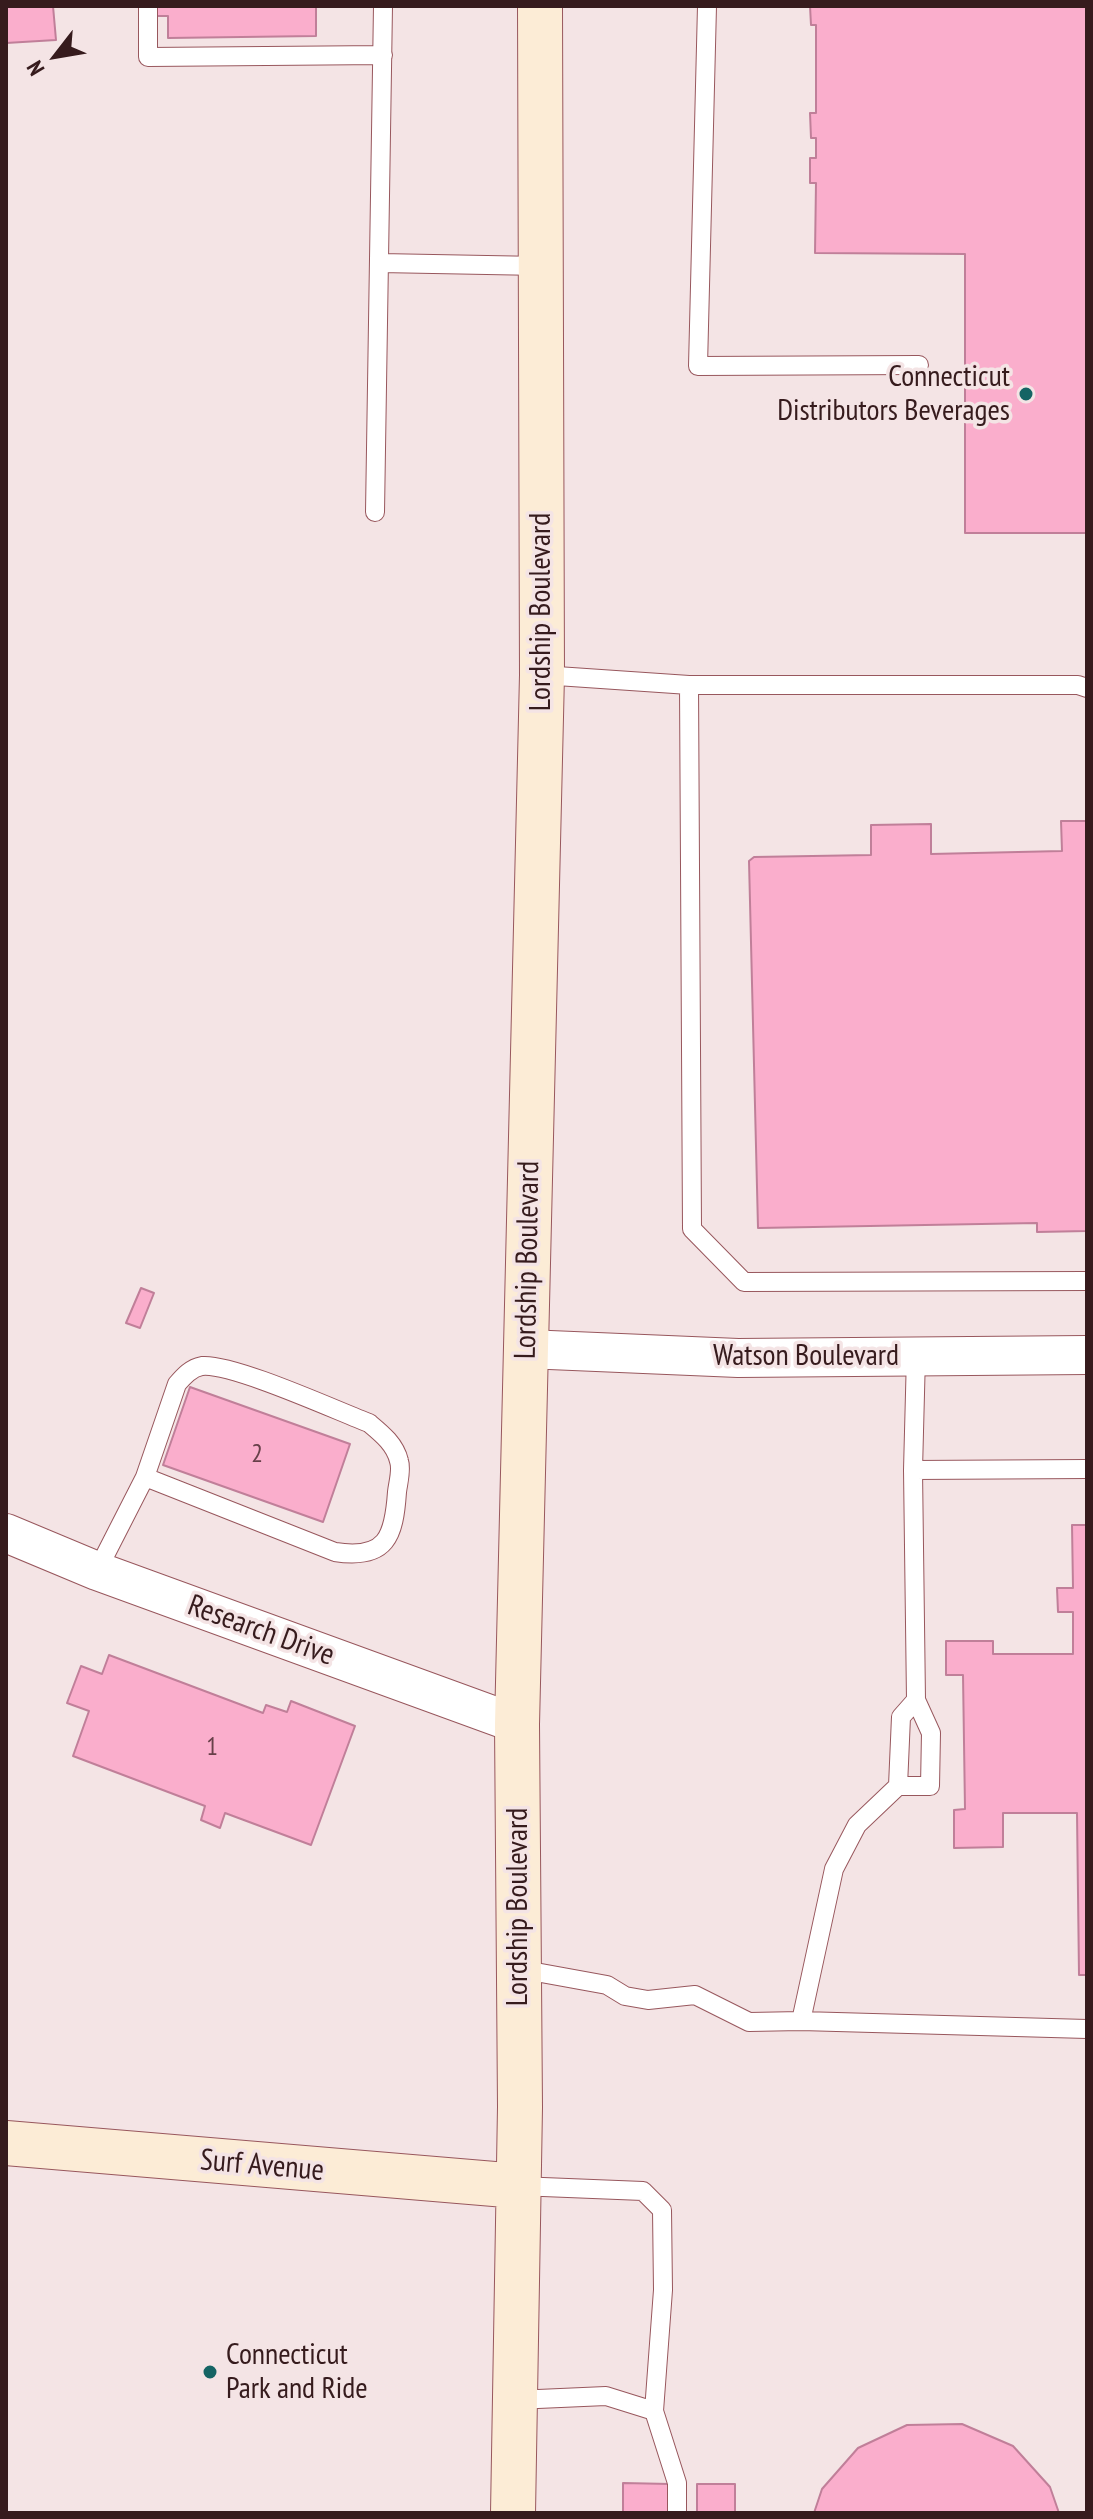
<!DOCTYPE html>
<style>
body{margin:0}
#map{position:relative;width:1093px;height:2519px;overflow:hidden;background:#f4e4e5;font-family:"PT Sans Narrow",sans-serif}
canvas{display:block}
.frame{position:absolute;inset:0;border:8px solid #361b1d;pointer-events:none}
.north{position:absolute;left:16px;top:16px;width:80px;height:80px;-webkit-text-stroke:6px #f4e4e5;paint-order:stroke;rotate:239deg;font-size:22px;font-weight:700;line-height:32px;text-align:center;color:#361b1d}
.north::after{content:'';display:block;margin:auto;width:28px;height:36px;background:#361b1d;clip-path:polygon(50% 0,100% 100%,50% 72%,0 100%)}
</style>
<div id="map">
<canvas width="1093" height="2519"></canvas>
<div class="frame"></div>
<div class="north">N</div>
</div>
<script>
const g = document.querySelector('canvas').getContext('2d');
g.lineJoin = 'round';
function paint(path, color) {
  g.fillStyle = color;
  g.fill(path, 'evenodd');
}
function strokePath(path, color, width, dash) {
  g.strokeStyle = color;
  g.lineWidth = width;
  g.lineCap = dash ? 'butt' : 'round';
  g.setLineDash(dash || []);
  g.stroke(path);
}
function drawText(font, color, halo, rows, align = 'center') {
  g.font = font + ' "PT Sans Narrow",sans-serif';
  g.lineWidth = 7;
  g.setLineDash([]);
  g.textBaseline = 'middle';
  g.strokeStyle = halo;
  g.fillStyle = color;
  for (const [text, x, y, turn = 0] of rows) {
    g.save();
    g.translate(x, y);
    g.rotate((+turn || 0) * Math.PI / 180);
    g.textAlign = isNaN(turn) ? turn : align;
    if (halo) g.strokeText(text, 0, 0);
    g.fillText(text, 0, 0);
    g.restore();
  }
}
const building = new Path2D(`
 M6 6H53L56 40 6 43Z
 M156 6H316V36L168 38V16H157Z
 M810 6H1087V533H965V254L815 253 816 183H810V158H816V138H811L810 113H816V25H811Z
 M1061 821H1087V1231L1037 1232V1223L758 1228 749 861 754 857 871 855V825L931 824V854L1062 851Z
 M141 1288 154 1293 140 1328 126 1323Z
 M190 1387 350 1444 323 1522 163 1465Z
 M1072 1525H1087V1975H1079L1077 1813H1003V1847L954 1848V1810L965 1809 963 1675H946V1641H993V1654H1073V1612H1058L1057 1588H1073Z
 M109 1655 263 1713 266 1705 287 1712 291 1701 355 1726 311 1845 225 1813 220 1828 201 1820 205 1806 73 1756 89 1711 67 1703 81 1666 102 1674Z
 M962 2424 1013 2446 1050 2487 1059 2513H814L822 2489 858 2448 907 2425Z
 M623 2483 670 2484 669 2513H623Z
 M697 2484H735V2513H697Z`);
paint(building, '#faaecc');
strokePath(building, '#c07f99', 2);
const lane = new Path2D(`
 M148 6V57L383 55
 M707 6 698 366 919 365
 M380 263 540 266
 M375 512 383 6
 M542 675 689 685H1078L1087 688
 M689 685 692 1229 744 1282 1087 1281
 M913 1470 1087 1469
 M97 1571 145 1477 177 1384C184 1376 191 1368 202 1366 232 1363 335 1410 369 1423 381 1433 395 1444 399 1461 402 1470 398 1483 397 1492 394 1536 387 1560 335 1552L145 1477
 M916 1700 901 1717 898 1786H930L931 1733 916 1700 913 1470 916 1355
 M519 1969 607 1985 625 1996 648 2000 695 1995 749 2022 801 2021 1087 2029
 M801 2021 834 1869 857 1825 898 1786
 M518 2186 643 2191 662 2210 663 2290 654 2411 677 2483V2513
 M515 2400 606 2396 654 2411`);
const street = new Path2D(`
 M526 1349 738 1358 1087 1355
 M6 1533 97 1571 517 1724`);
const secondary = new Path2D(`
 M6 2143 518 2186
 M513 2513 520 2107 517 1724 542 675 540 6`);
strokePath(lane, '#98575d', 20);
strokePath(street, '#98575d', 40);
strokePath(secondary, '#98575d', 46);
strokePath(lane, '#fff', 18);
strokePath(street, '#fff', 38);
strokePath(secondary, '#fcecd6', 44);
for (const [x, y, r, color] of [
 [1026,394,8,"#156464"],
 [210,2372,8,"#156464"]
]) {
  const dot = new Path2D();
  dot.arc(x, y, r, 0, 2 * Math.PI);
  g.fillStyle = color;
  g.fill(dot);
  strokePath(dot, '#f4e4e5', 3);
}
drawText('26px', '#674049', null, [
 ["2",257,1455],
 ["1",212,1748]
]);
drawText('30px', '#361b1d', '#f4e4e5', [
 ["Connecticut",1010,377],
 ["Distributors Beverages",1010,411],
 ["Connecticut",226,2355,"left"],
 ["Park and Ride",226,2389,"left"]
], 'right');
drawText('30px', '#361b1d', '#f4e4e5', [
 ["Lordship Boulevard",541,612,-90],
 ["Lordship Boulevard",528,1260,-89],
 ["Watson Boulevard",806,1356],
 ["Research Drive",261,1631,20],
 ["Lordship Boulevard",518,1907,-90],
 ["Surf Avenue",262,2166,5]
]);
</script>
